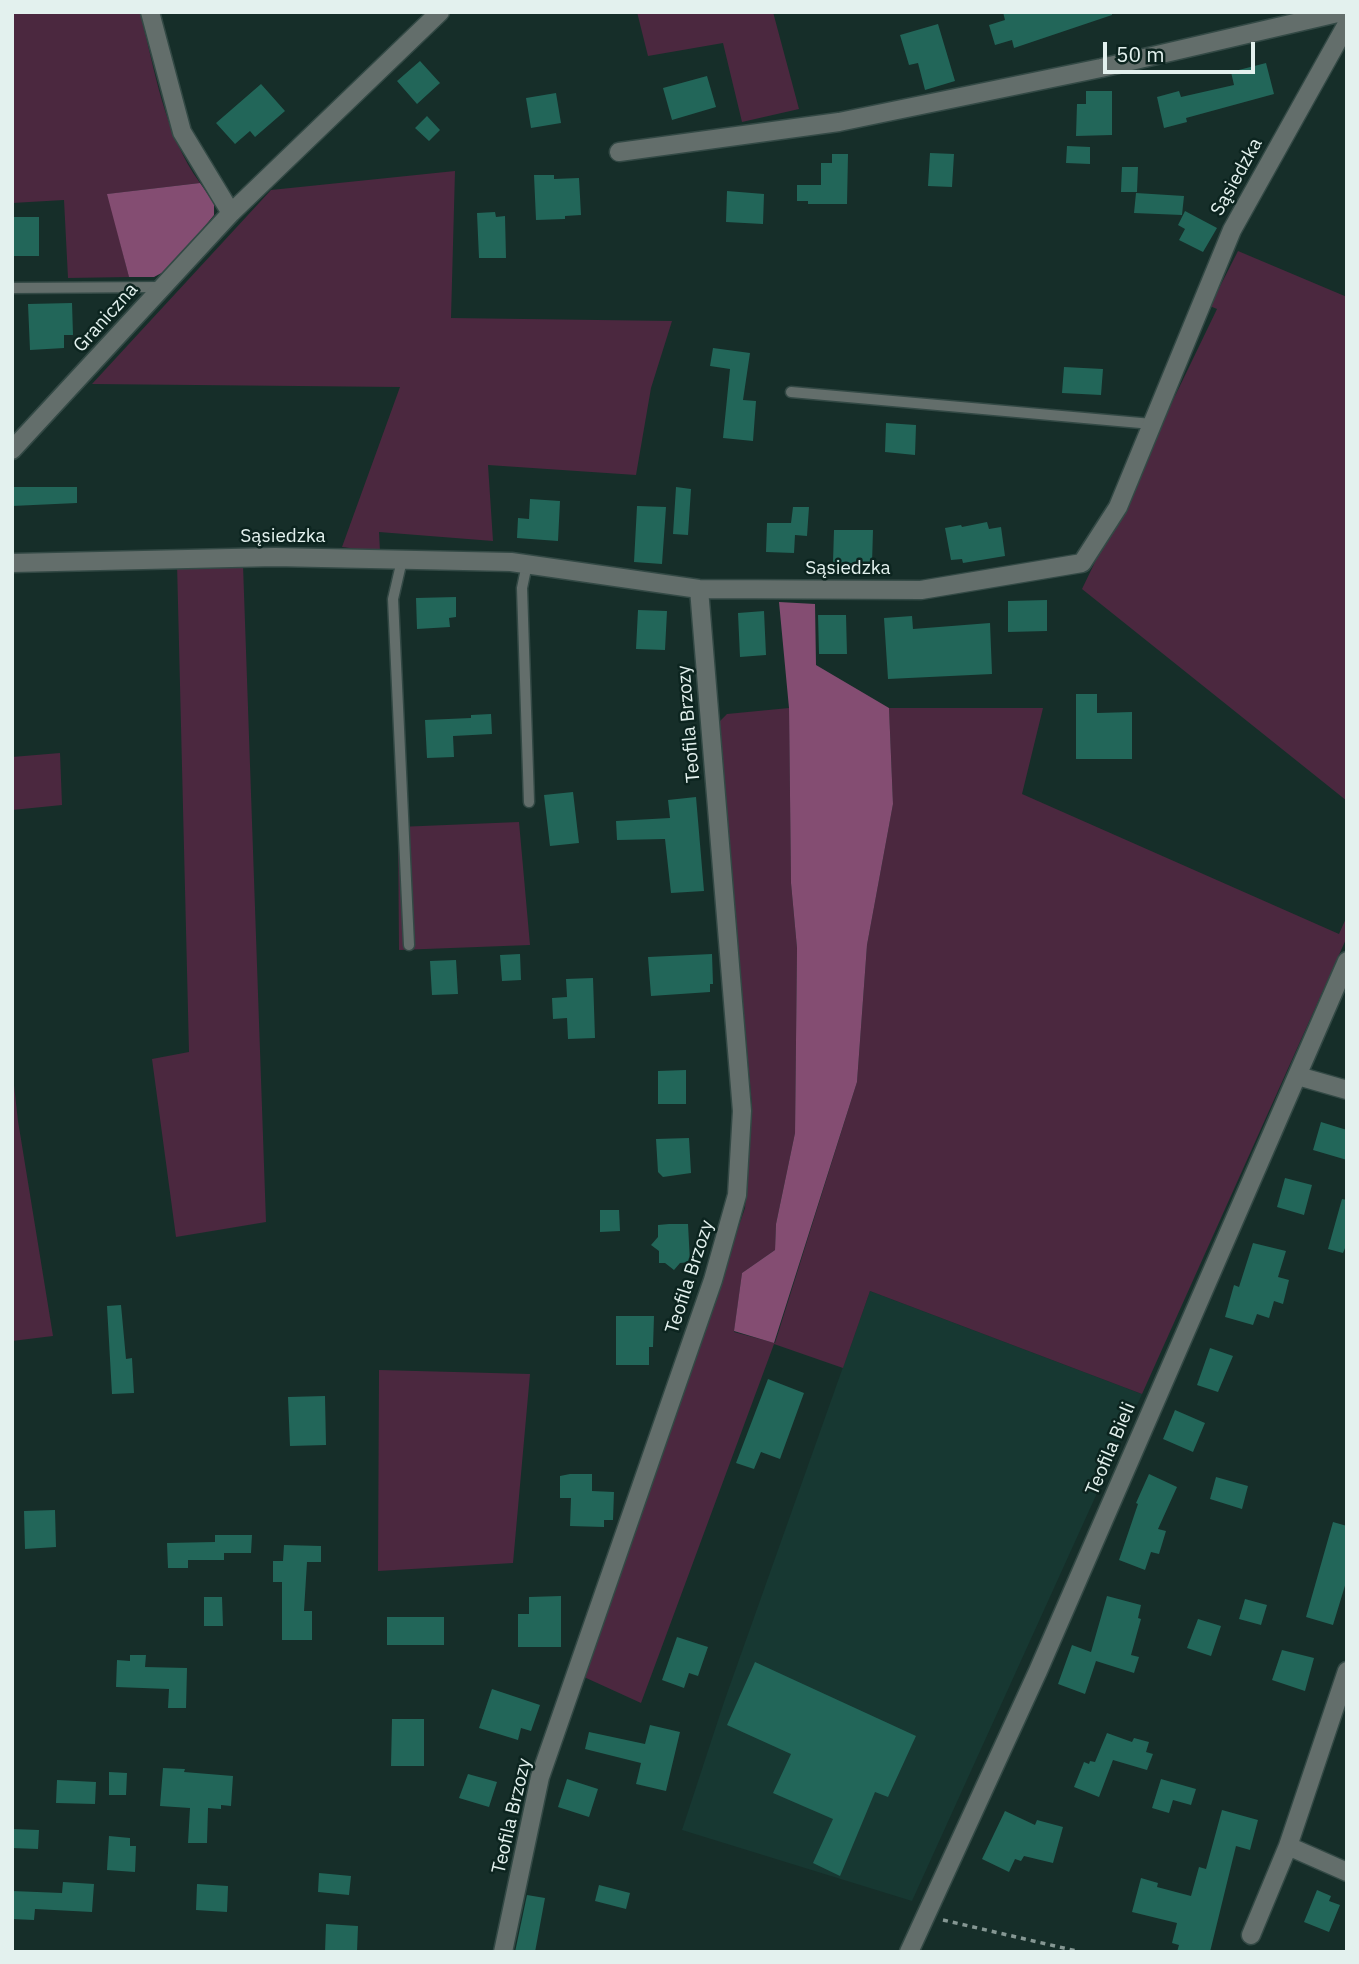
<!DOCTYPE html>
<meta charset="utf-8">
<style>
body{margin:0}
#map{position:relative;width:1359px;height:1964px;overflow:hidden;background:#162e29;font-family:"IBM Plex Sans",sans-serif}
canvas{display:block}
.frame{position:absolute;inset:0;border:14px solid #e3f1ee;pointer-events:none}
.scale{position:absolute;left:1103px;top:42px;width:152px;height:32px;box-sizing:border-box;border:4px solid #e3f1ee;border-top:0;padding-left:9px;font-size:21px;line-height:24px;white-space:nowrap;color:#e3f1ee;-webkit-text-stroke:5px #0c241f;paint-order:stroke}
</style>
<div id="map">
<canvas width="1359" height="1964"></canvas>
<div class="frame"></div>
<div class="scale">50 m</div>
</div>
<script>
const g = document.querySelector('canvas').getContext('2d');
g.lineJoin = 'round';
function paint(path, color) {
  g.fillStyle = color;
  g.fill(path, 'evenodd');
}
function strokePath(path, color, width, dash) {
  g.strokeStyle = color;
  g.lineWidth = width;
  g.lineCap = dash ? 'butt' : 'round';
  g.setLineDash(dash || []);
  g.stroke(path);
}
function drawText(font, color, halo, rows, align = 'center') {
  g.font = font + ' "IBM Plex Sans",sans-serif';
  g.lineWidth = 5;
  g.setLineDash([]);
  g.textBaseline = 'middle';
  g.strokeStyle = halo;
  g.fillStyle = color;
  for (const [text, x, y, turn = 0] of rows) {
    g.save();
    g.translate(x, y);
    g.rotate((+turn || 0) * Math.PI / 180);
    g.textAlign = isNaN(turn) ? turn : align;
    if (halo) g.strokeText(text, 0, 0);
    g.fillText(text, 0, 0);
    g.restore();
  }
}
paint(new Path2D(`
 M870 1291 1142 1394 912 1901 682 1830 724 1702Z`), '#173832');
paint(new Path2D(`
 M12 12H140C155 71 164 133 200 183L108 194 129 277 68 278 64 200 12 203Z
 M637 12H773L799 109 742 122 723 43 648 56Z
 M455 171 451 318 672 321 651 388 636 475 488 465 493 541 379 532 380 552 342 547 400 387 92 384 271 190Z
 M1238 251 1347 297V801L1082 589 1217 309 1210 306Z
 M177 563 243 565 266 1222 176 1237 152 1059 189 1052Z
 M789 708 791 883 797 948 795 1133 776 1224 775 1250 742 1273 734 1332 775 1343 857 1082 867 945 893 804 889 708H1043L1022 794 1339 934 1347 916V937L1142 1394 870 1291 843 1368 774 1344 641 1703 584 1677 745 1208 752 1106 718 723 727 714Z
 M60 753 62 805 12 810V757Z
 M519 822 530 945 399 950 398 827Z
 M12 1067 18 1121 53 1336 12 1341Z
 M379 1370 530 1374 513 1563 378 1571Z`), '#4b283f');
paint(new Path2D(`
 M200 183 214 203V215L171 268 154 277H129L107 194Z
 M779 602 815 604 816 665 889 708 893 804 867 945 857 1082 774 1343 734 1331 742 1273 775 1250 776 1224 795 1133 797 948 791 883 789 708Z`), '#844d72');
paint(new Path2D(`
 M1003 12H1112V15L1014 48 1012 40 995 45 989 25 1005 20Z
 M938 24 955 81 925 90 918 63 909 65 900 35Z
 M420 61 440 83 417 104 397 81Z
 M1266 63 1274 94 1186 118 1187 122 1164 128 1157 97 1179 91 1181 97 1234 85 1231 72Z
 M707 76 716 107 672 120 663 88Z
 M261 84 285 111 255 137 250 131 235 144 216 123Z
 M1086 91H1112V135L1076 136 1077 104H1086Z
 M556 93 561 123 531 128 526 98Z
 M427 116 440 130 429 141 415 128Z
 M1067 146 1090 147V164L1066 163Z
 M930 153 954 154 952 187 928 186Z
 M832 154H848L847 204H808V201H797V185H821V163H832Z
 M1122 167H1138L1137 192H1121Z
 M534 175H554V179L579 178 581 215 565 216V219L536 220Z
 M727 191 764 194 763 224 726 222Z
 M1136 193 1184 196 1182 215 1134 213Z
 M1185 211 1217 228 1203 252 1179 240 1185 229 1178 225Z
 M495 212 496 217 505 216 506 258H479L477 213Z
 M12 217H39V256H12Z
 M72 303 73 335H64V348L30 350 28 304Z
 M713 348 750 353 743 400 756 401 753 441 723 438 730 369 710 366Z
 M1064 367 1103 369 1101 395 1062 393Z
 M886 423 916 425 915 455 885 452Z
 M12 487H77V503L12 506Z
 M676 487 691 489 688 535 673 534Z
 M530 499 560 501 558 541 517 538 518 518 529 519Z
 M637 506 666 507 662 564 634 562Z
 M793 507H809L807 536 795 535 794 553 766 552 767 523H791Z
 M987 522 989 529 1001 527 1005 556 963 563 962 559 951 560 945 528 961 525 962 527Z
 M834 530H873L872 564 833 562Z
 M456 597V617L449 618 450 627 417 629 416 598Z
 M1047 600V631L1008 632V601Z
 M638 610 667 611 665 650 636 649Z
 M764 611 766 655 740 657 738 613Z
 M818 615H846L847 654H819Z
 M912 616 913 629 990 623 992 674 888 679 884 618Z
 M1076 694H1097V713L1132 712V759H1076Z
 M491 714 492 734 453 736 454 757 427 758 425 720 471 718V715Z
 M573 792 579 843 550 846 544 795Z
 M696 797 704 891 671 893 665 839 617 840 616 821 670 818 668 800Z
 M520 954 521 980 502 981 500 955Z
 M712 954 713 984H710V992L651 996 648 957Z
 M456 960 458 994 432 995 430 961Z
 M593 978 595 1038 568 1039 567 1018 553 1019 552 998 567 997 566 979Z
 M686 1070V1104H658V1071Z
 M1321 1122 1347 1130V1160L1313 1150Z
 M689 1138 691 1173 663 1177 658 1172 656 1139Z
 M1285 1178 1312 1185 1304 1215 1277 1207Z
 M1342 1199 1347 1200V1243L1343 1253 1328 1249Z
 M600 1210H619L620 1231 600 1232Z
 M669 1224H688L690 1262 680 1263 674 1270 665 1263H659V1251L651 1245 658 1237V1225Z
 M1253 1243 1286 1251 1278 1277 1289 1280 1283 1304 1274 1301 1269 1318 1257 1314 1253 1325 1225 1317 1234 1285 1239 1287Z
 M121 1305 126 1359 132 1358 134 1393 112 1394 107 1306Z
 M616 1316H654L653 1347H649V1365H616Z
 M1210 1348 1233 1356 1218 1392 1197 1385Z
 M768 1379 804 1393 780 1459 761 1452 754 1469 736 1463Z
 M325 1396 326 1445 290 1446 288 1397Z
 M1175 1410 1205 1423 1193 1452 1163 1439Z
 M570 1474H592V1491L614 1492 613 1520H604V1527L570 1526 571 1498H560V1476Z
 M1149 1474 1177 1487 1158 1529 1166 1531 1159 1554 1151 1552 1145 1570 1119 1560 1138 1504 1136 1503Z
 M1216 1477 1248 1486 1242 1509 1210 1499Z
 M55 1510 56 1547 25 1549 24 1511Z
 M1333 1522 1347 1526V1579L1333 1625 1306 1617Z
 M215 1535H252L251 1553H224V1560H188V1568H168L167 1543 215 1542Z
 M284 1545 321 1546V1562H307L304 1611H312V1640H282V1582H273V1561H283Z
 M561 1596V1647H518V1614H529V1597Z
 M1107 1596 1141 1605 1138 1618 1141 1619 1131 1655 1139 1657 1134 1673 1096 1661 1085 1694 1058 1684 1072 1645 1091 1652Z
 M204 1597H222L223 1626H204Z
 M1245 1599 1267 1605 1261 1625 1239 1619Z
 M387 1617H444V1645H387Z
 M1198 1619 1221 1626 1211 1656 1187 1648Z
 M677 1637 708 1647 698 1676 689 1673 684 1688 662 1680Z
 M1282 1650 1314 1658 1305 1691 1272 1680Z
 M130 1655H146L145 1667 187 1668 186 1708H168L169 1689 116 1687 117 1660 130 1661Z
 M755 1662 916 1736 888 1797 875 1792 840 1876 813 1863 833 1819 773 1793 791 1754 727 1725Z
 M492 1689 540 1705 531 1731 521 1728 518 1740 479 1728Z
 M392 1719H424V1766H391Z
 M650 1725 680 1732 666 1791 636 1784 641 1763 585 1749 589 1732 645 1744Z
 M1107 1733 1132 1742 1134 1738 1149 1742 1146 1752 1153 1754 1147 1770 1113 1760 1099 1797 1074 1787 1084 1762 1089 1764 1090 1761 1095 1762Z
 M163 1768 185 1769 184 1772 233 1776 231 1806 221 1805V1809L208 1808 207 1843H188L190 1808 160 1806Z
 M109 1772 127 1773 126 1795H109Z
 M468 1774 497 1782 489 1807 459 1798Z
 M567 1779 598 1789 589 1817 558 1807Z
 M1161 1779 1196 1789 1191 1805 1173 1800 1169 1813 1152 1808Z
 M57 1780 96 1782 95 1804 56 1803Z
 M1222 1810 1258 1820 1250 1850 1236 1846 1210 1952H1177L1179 1945 1172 1943 1177 1923 1132 1912 1141 1878 1158 1883 1157 1887 1191 1896 1199 1867 1206 1869Z
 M1005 1811 1035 1825 1037 1820 1063 1827 1053 1863 1024 1856 1021 1861 1015 1859 1009 1872 982 1859Z
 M12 1829 39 1830 38 1849 12 1848Z
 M109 1836 130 1838V1846H136L135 1872 107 1870Z
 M319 1873 351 1876 349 1895 318 1892Z
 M63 1882 94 1884 92 1912 35 1909 34 1920 12 1919V1891L62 1893Z
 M197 1884 228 1886 227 1912 196 1910Z
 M599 1885 630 1893 626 1909 595 1901Z
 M1317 1890 1331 1896 1329 1901 1340 1905 1329 1932 1304 1922Z
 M527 1895 545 1898 535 1952H515Z
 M326 1924 358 1926 357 1952H325Z`), '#226659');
const lane = new Path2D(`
 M12 288 162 287
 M791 392 1152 424
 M402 560 393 599 409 945
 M527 564 522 588 529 802`);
const street = new Path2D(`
 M150 12 182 132 231 213
 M619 152 839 122 1101 68 1342 12
 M12 450 231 213 440 12
 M12 563 275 557 511 562 699 589 921 590 1082 563 1118 507 1232 230 1347 24
 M1298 1076 1347 1090
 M1347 1671 1288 1846 1347 1872
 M1251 1935 1288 1846
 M503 1952 540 1777 713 1280 737 1195 742 1111 699 589
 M909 1952 1038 1671 1347 961`);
strokePath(lane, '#334945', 13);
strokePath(street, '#334945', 21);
strokePath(new Path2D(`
 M943 1920 1081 1952`), '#859793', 3.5, [5, 5]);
strokePath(lane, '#636e6b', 10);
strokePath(street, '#636e6b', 18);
drawText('19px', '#e3f1ee', '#0c241f', [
 ["Sąsiedzka",1237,177,-61],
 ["Graniczna",106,318,-48],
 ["Sąsiedzka",283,537],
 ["Sąsiedzka",848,569],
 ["Teofila Brzozy",689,724,-95],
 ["Teofila Brzozy",690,1277,-72],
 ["Teofila Bieli",1111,1449,-67],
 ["Teofila Brzozy",512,1816,-77]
]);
</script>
